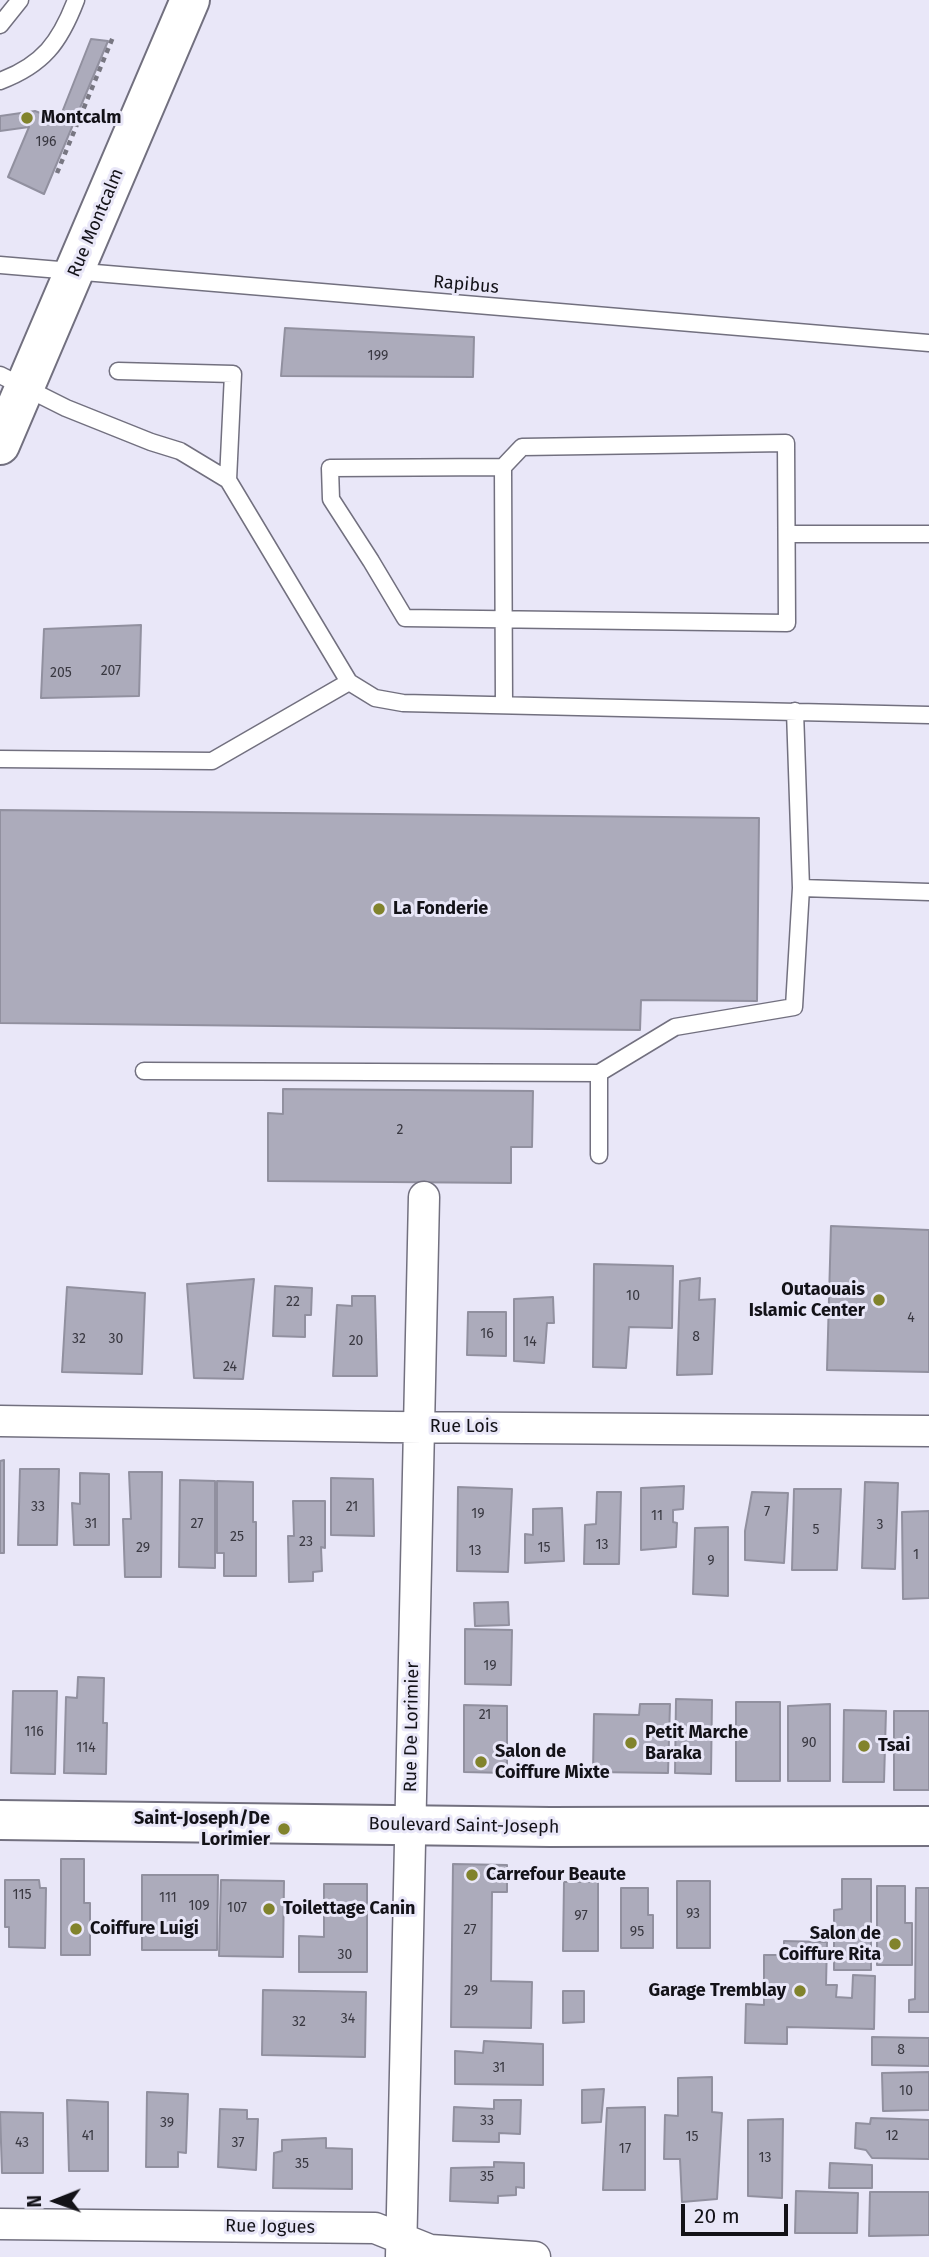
<!DOCTYPE html>
<style>
body{margin:0}
#map{position:relative;width:929px;height:2257px;overflow:hidden;background:#e9e7f8;font-family:"Fira Sans",sans-serif}
canvas{display:block}
.north{position:absolute;left:21px;top:2166px;width:70px;height:70px;-webkit-text-stroke:5px #e9e7f8;paint-order:stroke;rotate:269deg;font-size:19px;font-weight:700;line-height:28px;text-align:center;color:#131218}
.north::after{content:'';display:block;margin:auto;width:24px;height:32px;background:#131218;clip-path:polygon(50% 0,100% 100%,50% 72%,0 100%)}
.scale{position:absolute;left:681px;top:2204px;width:107px;height:32px;box-sizing:border-box;border:4px solid #131218;border-top:0;padding-left:9px;font-size:21px;line-height:24px;white-space:nowrap;color:#131218;-webkit-text-stroke:5px #e9e7f8;paint-order:stroke}
</style>
<div id="map">
<canvas width="929" height="2257"></canvas>
<div class="north">N</div>
<div class="scale">20 m</div>
</div>
<script>
const g = document.querySelector('canvas').getContext('2d');
g.lineJoin = 'round';
function paint(path, color) {
  g.fillStyle = color;
  g.fill(path, 'evenodd');
}
function strokePath(path, color, width, dash) {
  g.strokeStyle = color;
  g.lineWidth = width;
  g.lineCap = dash ? 'butt' : 'round';
  g.setLineDash(dash || []);
  g.stroke(path);
}
function drawText(font, color, halo, rows, align = 'center') {
  g.font = font + ' "Fira Sans",sans-serif';
  g.lineWidth = 6;
  g.setLineDash([]);
  g.textBaseline = 'middle';
  g.strokeStyle = halo;
  g.fillStyle = color;
  for (const [text, x, y, turn = 0] of rows) {
    g.save();
    g.translate(x, y);
    g.rotate((+turn || 0) * Math.PI / 180);
    g.textAlign = isNaN(turn) ? turn : align;
    if (halo) g.strokeText(text, 0, 0);
    g.fillText(text, 0, 0);
    g.restore();
  }
}
const building = new Path2D(`
 M91 39 108 41 44 194 8 177 29 127 0 131V116L35 111 59 120Z
 M285 328 474 337 473 377 281 376Z
 M141 625 139 696 41 698 44 629Z
 M0 810 759 818 757 1001 641 1000 640 1030 0 1023Z
 M283 1089 533 1091 532 1147H511V1183L268 1181V1113L283 1114Z
 M831 1226 929 1230V1372L827 1370Z
 M594 1264 673 1266 672 1328 629 1327 626 1368 593 1367Z
 M700 1278 699 1300 715 1299 712 1374 677 1375 680 1281Z
 M254 1279 243 1379 194 1378 187 1284Z
 M275 1286 312 1288 311 1315H305V1337L273 1336Z
 M67 1287 145 1293 142 1374 62 1372Z
 M352 1296H375L377 1376H333L337 1305 352 1306Z
 M553 1297 554 1323H547L544 1363 514 1361V1299Z
 M468 1312H506V1356L467 1355Z
 M4 1460V1553H0V1461Z
 M20 1469H59L57 1545H18Z
 M129 1472H162L161 1577H125L123 1519H131Z
 M80 1473 109 1474V1545H74L72 1503 80 1504Z
 M331 1478 373 1479 374 1536 331 1535Z
 M180 1480 215 1481V1568L179 1567Z
 M217 1481 253 1482V1522H256V1576H224V1553H217Z
 M865 1482 898 1483 895 1569 862 1568Z
 M684 1486 683 1509 673 1510V1522L677 1523 676 1547 641 1550V1488Z
 M458 1487 512 1489 508 1572 457 1571Z
 M794 1489H841L837 1570H792Z
 M597 1492H621L619 1564H584L585 1525 596 1524Z
 M752 1492 788 1493 784 1563 745 1560V1531Z
 M293 1501H325V1548L321 1547 322 1571 313 1572V1581L289 1582 288 1536H294Z
 M562 1508 564 1561 525 1563V1534L533 1535V1509Z
 M929 1511V1598L903 1599 902 1512Z
 M728 1527V1596L693 1594 695 1528Z
 M508 1602 509 1625 475 1626 474 1603Z
 M465 1629 512 1630 511 1685 465 1684Z
 M78 1677 104 1678 103 1723H107L106 1774 64 1773 66 1697 77 1698Z
 M13 1691H57L55 1774 11 1773Z
 M676 1699 712 1700 711 1774 675 1773Z
 M736 1702H780V1781H736Z
 M640 1704H670L668 1773 593 1772 594 1714 639 1715Z
 M830 1704V1781H788V1706Z
 M464 1705 507 1706V1773L464 1772Z
 M844 1710 886 1711 884 1782H843Z
 M894 1711H929V1790H894Z
 M61 1859H84V1903H90V1955H61Z
 M453 1864 507 1865V1892H492L491 1981 532 1982 531 2028 451 2027Z
 M142 1875H218L217 1950H142Z
 M842 1879H871V1970H834V1910L842 1909Z
 M5 1880H39L40 1888H46L45 1948 9 1947V1927H5Z
 M221 1880 284 1881 283 1957 219 1956Z
 M677 1881H710V1948H677Z
 M564 1882H598V1951H563Z
 M324 1884H367V1972H299V1936L324 1937Z
 M877 1886H905V1923H912V1965H877Z
 M621 1888H648V1915H653V1948H621Z
 M916 1888H929V2012H909V2000L915 1999Z
 M784 1941 827 1942 826 1985H837L836 1997 852 1998 853 1975 875 1976 874 2029 787 2027V2044L745 2043 746 2004 764 2005V1955H784Z
 M263 1990 366 1992 365 2057 262 2055Z
 M563 1991H584V2022L563 2023Z
 M872 2037 929 2038V2066L872 2065Z
 M484 2041 543 2044V2085L455 2084V2051L483 2053Z
 M929 2072V2110L883 2111 882 2073Z
 M712 2077V2112L722 2113 717 2199 682 2202 680 2159H664L665 2115 678 2116V2078Z
 M604 2089 601 2122 582 2123V2090Z
 M147 2092 188 2094 186 2153 178 2152V2167H146Z
 M67 2100 108 2102V2171H69Z
 M494 2100H521L520 2134 499 2133V2142L453 2141 454 2107 494 2109Z
 M645 2107V2190H603L607 2108Z
 M220 2109 247 2110V2119H258L256 2170 218 2167Z
 M0 2112 43 2113V2173H2Z
 M871 2118 929 2120V2159L872 2158 866 2150 855 2148 856 2123 870 2124Z
 M783 2119 782 2198 748 2196V2120Z
 M326 2138V2148L352 2149V2189L273 2188 274 2153 282 2151V2140Z
 M494 2162 524 2163V2188L516 2187V2195L498 2196V2203L450 2201 451 2168 494 2167Z
 M830 2163 872 2165V2188H829Z
 M796 2191 858 2193 857 2233H795Z
 M870 2192H929V2235L869 2236Z`);
paint(building, '#acabbb');
strokePath(building, '#91909f', 2);
const lane = new Path2D(`
 M0 25 20 0
 M0 81C43 65 60 42 76 0
 M0 265 929 343
 M118 371 233 374 228 480
 M0 375 66 408 151 442 180 451 228 480 349 682 375 698 403 703 929 715
 M503 467 522 447 786 443 787 623 405 618 371 561 331 499 330 468 503 467 504 705
 M787 534H929
 M0 759 212 761 349 682
 M801 888 929 892
 M144 1071 599 1073 675 1027 794 1007 801 888 795 711
 M599 1155V1073`);
const street = new Path2D(`
 M0 1421 390 1427 929 1431
 M0 2224 375 2228 430 2250 535 2257
 M401 2257 424 1197`);
const secondary = new Path2D(`
 M0 445 190 0
 M0 1820 550 1827 929 1826`);
strokePath(lane, '#72707f', 19);
strokePath(street, '#72707f', 33);
strokePath(secondary, '#72707f', 42);
strokePath(new Path2D(`
 M57 173 113 37`), '#787782', 4.5, [5, 5]);
strokePath(lane, '#fff', 16);
strokePath(street, '#fff', 30);
strokePath(secondary, '#fff', 38);
for (const [x, y, r, color] of [
 [27,118,7,"#81832c"],
 [379,909,7,"#81832c"],
 [879,1300,7,"#81832c"],
 [631,1743,7,"#81832c"],
 [864,1746,7,"#81832c"],
 [481,1762,7,"#81832c"],
 [284,1829,7,"#81832c"],
 [472,1875,7,"#81832c"],
 [269,1909,7,"#81832c"],
 [76,1929,7,"#81832c"],
 [895,1944,7,"#81832c"],
 [800,1991,7,"#81832c"]
]) {
  const dot = new Path2D();
  dot.arc(x, y, r, 0, 2 * Math.PI);
  g.fillStyle = color;
  g.fill(dot);
  strokePath(dot, '#e9e7f8', 2.5);
}
drawText('14px', '#393841', null, [
 ["196",46,142],
 ["199",378,356],
 ["207",111,671],
 ["205",61,673],
 ["2",400,1130],
 ["10",633,1296],
 ["22",293,1302],
 ["4",911,1318],
 ["16",487,1334],
 ["8",696,1337],
 ["32",79,1339],
 ["30",116,1339],
 ["20",356,1341],
 ["14",530,1342],
 ["24",230,1367],
 ["33",38,1507],
 ["21",352,1507],
 ["7",767,1512],
 ["19",478,1514],
 ["11",657,1516],
 ["31",91,1524],
 ["27",197,1524],
 ["3",880,1525],
 ["5",816,1530],
 ["25",237,1537],
 ["23",306,1542],
 ["13",602,1545],
 ["29",143,1548],
 ["15",544,1548],
 ["13",475,1551],
 ["1",916,1555],
 ["9",711,1561],
 ["19",490,1666],
 ["21",485,1715],
 ["116",34,1732],
 ["90",809,1743],
 ["114",86,1748],
 ["115",22,1895],
 ["111",168,1898],
 ["109",199,1906],
 ["107",237,1908],
 ["93",693,1914],
 ["97",581,1916],
 ["27",470,1930],
 ["95",637,1932],
 ["30",345,1955],
 ["29",471,1991],
 ["34",348,2019],
 ["32",299,2022],
 ["8",901,2050],
 ["31",499,2068],
 ["10",906,2091],
 ["33",487,2121],
 ["39",167,2123],
 ["41",88,2136],
 ["12",892,2136],
 ["15",692,2137],
 ["43",22,2143],
 ["37",238,2143],
 ["17",625,2149],
 ["13",765,2158],
 ["35",302,2164],
 ["35",487,2177]
]);
drawText('bold 18px', '#131218', '#e9e7f8', [
 ["Montcalm",41,118],
 ["La Fonderie",393,909],
 ["Outaouais",865,1290,"right"],
 ["Islamic Center",865,1311,"right"],
 ["Petit Marche",645,1733],
 ["Baraka",645,1754],
 ["Tsai",878,1746],
 ["Salon de",495,1752],
 ["Coiffure Mixte",495,1773],
 ["Saint-Joseph/De",270,1819,"right"],
 ["Lorimier",270,1840,"right"],
 ["Carrefour Beaute",486,1875],
 ["Toilettage Canin",283,1909],
 ["Coiffure Luigi",90,1929],
 ["Salon de",881,1934,"right"],
 ["Coiffure Rita",881,1955,"right"],
 ["Garage Tremblay",786,1991,"right"]
], 'left');
drawText('18px', '#131218', '#e9e7f8', [
 ["Rue Montcalm",96,223,-67],
 ["Rapibus",466,285,5],
 ["Rue Lois",464,1427],
 ["Rue De Lorimier",412,1727,-89],
 ["Boulevard Saint-Joseph",464,1826,1],
 ["Rue Jogues",270,2227,1]
]);
</script>
